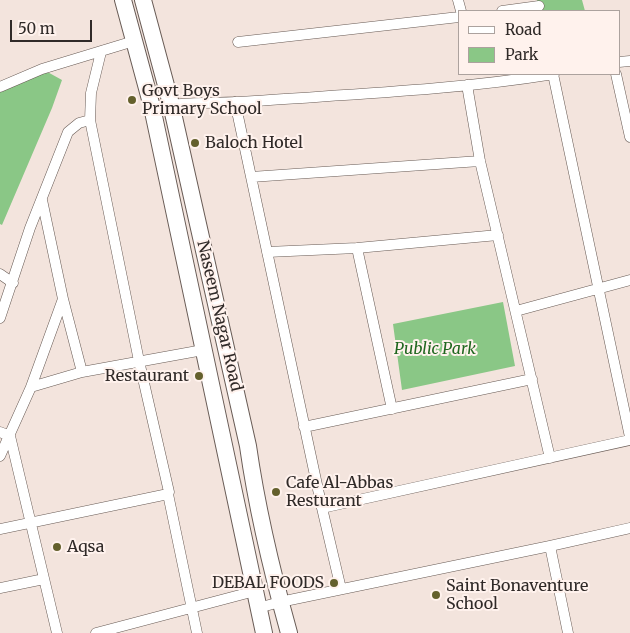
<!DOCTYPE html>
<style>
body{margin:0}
#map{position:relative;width:630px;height:633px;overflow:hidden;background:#f3e4dd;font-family:Merriweather,serif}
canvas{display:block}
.legend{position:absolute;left:458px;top:10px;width:162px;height:65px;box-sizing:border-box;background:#fff2ed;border:1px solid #aca29e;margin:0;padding:6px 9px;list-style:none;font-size:15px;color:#302a28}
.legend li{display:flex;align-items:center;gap:10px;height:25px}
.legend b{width:25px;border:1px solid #aca29e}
.scale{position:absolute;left:10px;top:20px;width:82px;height:22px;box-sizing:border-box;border:2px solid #302a28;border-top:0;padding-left:6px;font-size:15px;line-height:18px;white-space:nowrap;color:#302a28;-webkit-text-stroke:4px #fff2ed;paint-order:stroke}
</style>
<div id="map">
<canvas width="630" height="633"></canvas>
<ul class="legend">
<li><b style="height:6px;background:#fff"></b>Road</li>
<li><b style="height:14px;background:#8ac786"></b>Park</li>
</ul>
<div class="scale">50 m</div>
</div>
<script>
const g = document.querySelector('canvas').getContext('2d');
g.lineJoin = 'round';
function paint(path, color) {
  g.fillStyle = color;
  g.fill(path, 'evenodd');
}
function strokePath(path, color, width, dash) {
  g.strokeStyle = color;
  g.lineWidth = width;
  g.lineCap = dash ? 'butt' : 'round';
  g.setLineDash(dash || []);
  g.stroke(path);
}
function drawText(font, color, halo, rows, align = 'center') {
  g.font = font + ' Merriweather,serif';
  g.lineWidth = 4;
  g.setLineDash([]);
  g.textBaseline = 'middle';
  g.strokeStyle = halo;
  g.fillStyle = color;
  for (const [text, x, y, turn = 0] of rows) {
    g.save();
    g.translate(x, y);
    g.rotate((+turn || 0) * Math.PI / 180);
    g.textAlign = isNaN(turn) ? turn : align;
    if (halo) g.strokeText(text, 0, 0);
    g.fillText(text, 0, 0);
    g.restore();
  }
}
paint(new Path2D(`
 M537 0H582L585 11H540Z
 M42 69 62 80 52 108 2 225 0 224V87Z
 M503 302 515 366 402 390 393 324Z`), '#8ac786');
const minor = new Path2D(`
 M458 0 461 11
 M502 11 539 6
 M238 42 459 17
 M619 62 630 61
 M553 74 630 437
 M616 74 630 137
 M467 85 480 161 550 458
 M0 87 42 69 134 41
 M235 102 322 508 341 589
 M152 107C186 101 220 104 255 101 354 94 455 90 554 74
 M90 120 139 361 169 492 168 494 197 633
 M251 177 480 161
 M357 248 392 409
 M267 252 357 248 498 235
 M0 274 13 283
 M63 299 82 372
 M516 311 630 280
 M0 318 30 228 68 132 79 123 90 120 91 93 101 52
 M31 387 63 299 42 200
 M304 427 532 379
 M0 432 10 436 57 633
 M0 456 31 387 82 372 203 350
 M322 508 630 440
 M0 529 168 494
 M550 546 568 633
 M0 588 44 579
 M258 608 280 602 550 546 630 528
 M96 633 255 591`);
const primary = new Path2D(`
 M123 0 152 107 264 633
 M143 0 171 104 248 446C257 509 272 572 289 633`);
strokePath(minor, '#685b55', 11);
strokePath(primary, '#685b55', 18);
strokePath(minor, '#fff', 10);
strokePath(primary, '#fff', 16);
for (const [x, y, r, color] of [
 [132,100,5,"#64602c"],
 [195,143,5,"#64602c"],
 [199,376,5,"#64602c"],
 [276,492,5,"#64602c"],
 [57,547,5,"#64602c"],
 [334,583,5,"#64602c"],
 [436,595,5,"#64602c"]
]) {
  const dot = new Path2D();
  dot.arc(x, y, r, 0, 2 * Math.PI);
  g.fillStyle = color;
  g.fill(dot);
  strokePath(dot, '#fff2ed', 2);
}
drawText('16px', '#302a28', '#fff2ed', [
 ["Govt Boys",142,91],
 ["Primary School",142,109],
 ["Baloch Hotel",205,143],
 ["Restaurant",189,376,"right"],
 ["Cafe Al-Abbas",286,483],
 ["Resturant",286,501],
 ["Aqsa",67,547],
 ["DEBAL FOODS",324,583,"right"],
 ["Saint Bonaventure",446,586],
 ["School",446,604]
], 'left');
drawText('16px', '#302a28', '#fff2ed', [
 ["Naseem Nagar Road",219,316,77]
]);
drawText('italic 16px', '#20671f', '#fff2ed', [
 ["Public Park",435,349]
]);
</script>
